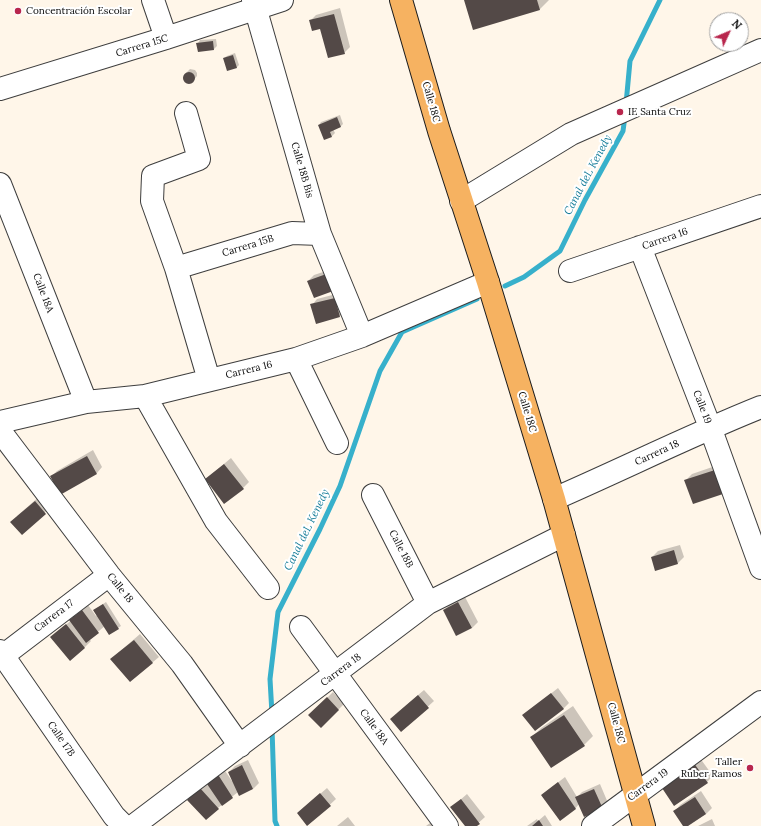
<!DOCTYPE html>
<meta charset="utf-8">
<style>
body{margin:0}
#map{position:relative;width:761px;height:826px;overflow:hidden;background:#fff6e9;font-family:Lora,serif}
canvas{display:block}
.north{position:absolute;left:709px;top:12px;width:40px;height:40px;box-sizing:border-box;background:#fff;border:1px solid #9d9d9d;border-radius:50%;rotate:46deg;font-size:11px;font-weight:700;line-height:16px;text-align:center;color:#0b0b0b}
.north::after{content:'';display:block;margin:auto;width:14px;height:18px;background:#b8264d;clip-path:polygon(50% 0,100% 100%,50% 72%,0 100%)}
</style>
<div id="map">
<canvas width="761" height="826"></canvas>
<div class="north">N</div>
</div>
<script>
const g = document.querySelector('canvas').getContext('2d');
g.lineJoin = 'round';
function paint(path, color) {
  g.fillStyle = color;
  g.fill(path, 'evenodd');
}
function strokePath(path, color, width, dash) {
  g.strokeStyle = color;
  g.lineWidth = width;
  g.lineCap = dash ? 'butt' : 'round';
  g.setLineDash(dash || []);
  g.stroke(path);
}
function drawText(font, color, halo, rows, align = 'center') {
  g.font = font + ' Lora,serif';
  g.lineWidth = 4;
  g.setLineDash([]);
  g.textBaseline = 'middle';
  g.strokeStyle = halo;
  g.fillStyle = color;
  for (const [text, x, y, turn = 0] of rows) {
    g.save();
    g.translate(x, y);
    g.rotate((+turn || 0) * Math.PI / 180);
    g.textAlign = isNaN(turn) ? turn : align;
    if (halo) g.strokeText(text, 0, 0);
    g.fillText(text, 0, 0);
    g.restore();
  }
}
paint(new Path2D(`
 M465 0H549L540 9 474 29Z
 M340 8 350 47 344 53 321 27 310 21 316 15Z
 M216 39 217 46 214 49 199 51 198 43 200 40Z
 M235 53 239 65 236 68 224 58 227 56Z
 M190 69 195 70 197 73V76L192 82H187L183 79 184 75Z
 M340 115 343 124 340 127 333 129 335 133 332 136 325 139 319 125 321 122Z
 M335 268 341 283 308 281 314 275Z
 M340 293 346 310 340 316 312 305 317 299Z
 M93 450 102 467 97 473 51 477 57 471Z
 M231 458 249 482 243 488 206 479Z
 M721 464 729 487 686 480 692 474Z
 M41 495 51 507 22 533 17 516Z
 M680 545 684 557 678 563 652 557 658 551Z
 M465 597 478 622 472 628 444 610 450 604Z
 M106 602 121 626 118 628 105 626 89 639 91 641 85 647 70 659 58 632 88 605 96 616 97 615V608Z
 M140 634 159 657 130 681 118 653Z
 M558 688 569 703 563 709 524 715Z
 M424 690 434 701 401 731 397 713Z
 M333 692 344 704 321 727 310 715Z
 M573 706 593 736 584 745 532 737 541 728Z
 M697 754 713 776 707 782 675 805Z
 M248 760 259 783 253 789 238 792 218 808 189 800 223 768 232 781 233 780 229 772 235 766Z
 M565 777 577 797 582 792 600 784 608 803 602 808 579 804 575 809 542 795Z
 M327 788 336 799 308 825 304 808Z
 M701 791 712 808 706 814 687 826H684L675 811 680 805Z
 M467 794 485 817 475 826H466L452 807Z
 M545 815 552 826H527L537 819 538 821Z
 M348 817 355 826H337Z
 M434 819 437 826H426L430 823Z
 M712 819 715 826H698Z`), '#0003');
strokePath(new Path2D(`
 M626 104 630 61 660 0
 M505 286 524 277 560 251 585 200 623 131 625 116
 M272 714 270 679 278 612 320 529 340 486 380 371 402 332 477 299
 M272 728 275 821 277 826`), '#37b0cb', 5);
paint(new Path2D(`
 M464 0H537L540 10 473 30Z
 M334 14 345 54 328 58 320 29 312 31 309 20Z
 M213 41 214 50 198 52 196 43Z
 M233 55 237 68 227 71 223 58Z
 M183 78a6 6 0 1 1 12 0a6 6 0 1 1-12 0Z
 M337 117 341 127 330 132 332 137 324 140 318 125Z
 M329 273 336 290 314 298 307 281Z
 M335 298 340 317 316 324 310 304Z
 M87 456 97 474 60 495 50 476Z
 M224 464 244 489 224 504 205 479Z
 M715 470 723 494 693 504 684 480Z
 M35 501 46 514 22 535 10 522Z
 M674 550 678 564 655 571 651 557Z
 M458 602 472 628 456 636 443 610Z
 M103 604 119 629 109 635 93 610Z
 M82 610 99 633 86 643 69 620Z
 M66 624 85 648 70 661 50 637Z
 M134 640 153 663 130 682 110 659Z
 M551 693 564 709 535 731 522 715Z
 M418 695 429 708 401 732 390 719Z
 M327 697 339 710 321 728 308 715Z
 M564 715 585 746 551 768 530 737Z
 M691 759 708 783 674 806 658 782Z
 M242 765 253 789 239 796 228 772Z
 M217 773 233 798 222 806 205 781Z
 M558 782 576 809 560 821 541 795Z
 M200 788 219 809 206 820 187 800Z
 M594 789 603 809 584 817 575 797Z
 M320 793 331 806 307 826 297 813Z
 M695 797 706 814 688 826H683L673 811Z
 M461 799 480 824 477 826H465L450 807Z
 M539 820 543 826H532Z`), '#534947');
const minor = new Path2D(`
 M153 0 166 38
 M253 0 320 234 362 336
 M0 89 166 38 282 0
 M186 113 199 159 153 176 152 201 176 268 209 380
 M0 184 86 402
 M461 201 571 134 761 50
 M640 247 710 427 761 568
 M176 268 292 233 320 234
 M570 271 761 206
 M296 359 337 443
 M145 396 216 521 268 588
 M0 422 86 402 145 396 296 359 362 336 488 282
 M0 431 109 575 182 664 240 746
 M373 495 428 603
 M554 499C623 469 691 435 761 407
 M301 627 447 826
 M0 651 114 816 124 826
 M0 658 109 575
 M133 826 428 603 564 535
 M593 826 761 702`);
const major = new Path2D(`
 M401 0 439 131 488 282 554 499 644 826`);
strokePath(minor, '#3e3e3e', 24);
strokePath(major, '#1c1c1c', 24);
strokePath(minor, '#fff', 22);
strokePath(major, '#f6b261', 22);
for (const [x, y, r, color] of [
 [18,11,4,"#b8264d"],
 [620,112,4,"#b8264d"],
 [750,768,4,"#b8264d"]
]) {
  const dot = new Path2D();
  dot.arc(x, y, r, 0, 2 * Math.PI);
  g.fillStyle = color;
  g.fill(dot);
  strokePath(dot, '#fff', 1.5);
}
drawText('10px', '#0b0b0b', '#fff', [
 ["Concentración Escolar",26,11],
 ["IE Santa Cruz",628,112],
 ["Taller",742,762,"right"],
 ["Ruber Ramos",742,774,"right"]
], 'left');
drawText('10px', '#0b0b0b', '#fff', [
 ["Carrera 15C",142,46,-17],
 ["Calle 18C",431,102,74],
 ["Calle 18B Bis",302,170,74],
 ["Carrera 16",665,239,-19],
 ["Carrera 15B",248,246,-17],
 ["Calle 18A",43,293,69],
 ["Carrera 16",249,370,-14],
 ["Calle 19",702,407,69],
 ["Calle 18C",527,412,73],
 ["Carrera 18",657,453,-25],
 ["Calle 18B",401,549,63],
 ["Calle 18",120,588,51],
 ["Carrera 17",54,616,-37],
 ["Carrera 18",341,670,-37],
 ["Calle 18C",616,723,75],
 ["Calle 18A",374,727,54],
 ["Calle 17B",61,739,55],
 ["Carrera 19",648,785,-36]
]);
drawText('italic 11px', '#177d99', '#fff', [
 ["Canal deL Kenedy",588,175,-62],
 ["Canal deL Kenedy",307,530,-64]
]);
</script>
